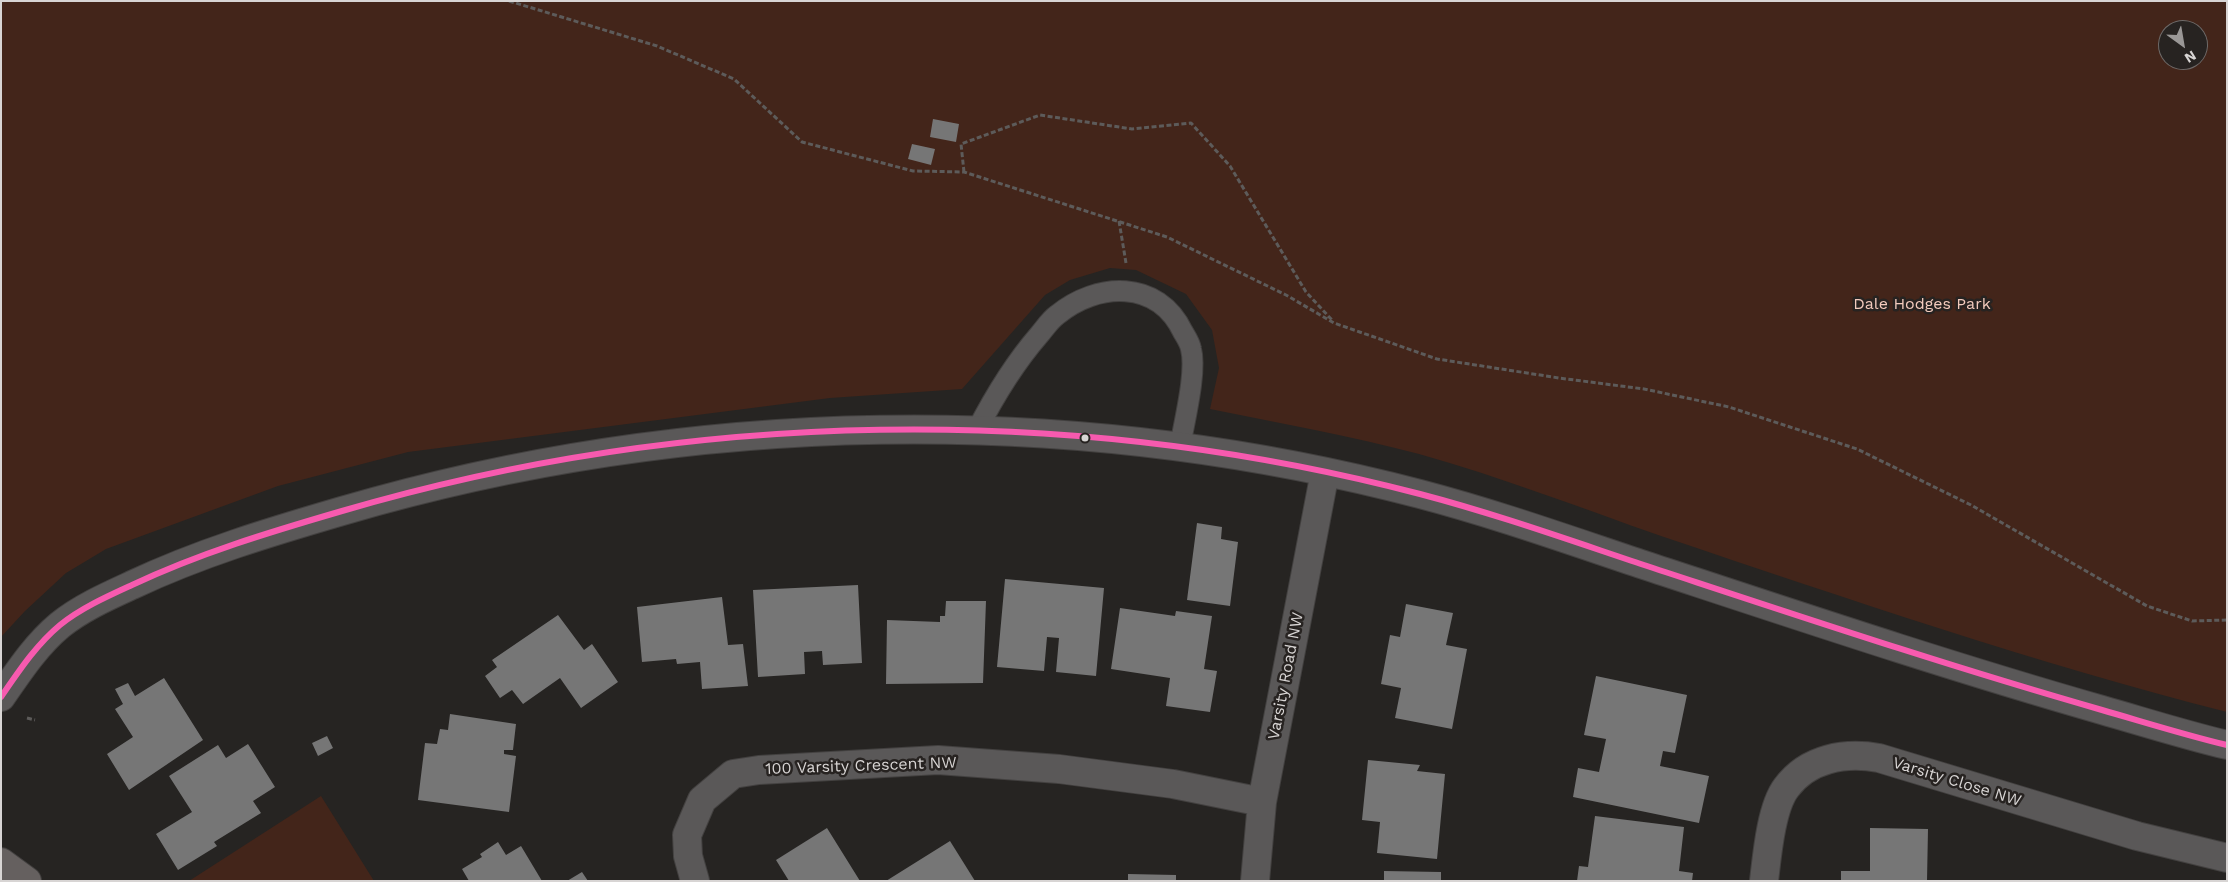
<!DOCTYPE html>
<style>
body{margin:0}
#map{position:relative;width:2228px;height:882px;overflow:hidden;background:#262422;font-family:"Work Sans",sans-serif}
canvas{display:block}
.frame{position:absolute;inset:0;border:2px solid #d8d5d4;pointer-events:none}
.north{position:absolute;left:2158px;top:20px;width:50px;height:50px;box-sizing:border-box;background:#272321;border:1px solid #6e6a69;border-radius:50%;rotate:148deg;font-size:14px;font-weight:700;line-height:20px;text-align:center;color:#d8d5d4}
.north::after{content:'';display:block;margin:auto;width:18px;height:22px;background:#9a9796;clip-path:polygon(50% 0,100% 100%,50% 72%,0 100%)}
</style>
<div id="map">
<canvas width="2228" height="882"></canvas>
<div class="frame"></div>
<div class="north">N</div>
</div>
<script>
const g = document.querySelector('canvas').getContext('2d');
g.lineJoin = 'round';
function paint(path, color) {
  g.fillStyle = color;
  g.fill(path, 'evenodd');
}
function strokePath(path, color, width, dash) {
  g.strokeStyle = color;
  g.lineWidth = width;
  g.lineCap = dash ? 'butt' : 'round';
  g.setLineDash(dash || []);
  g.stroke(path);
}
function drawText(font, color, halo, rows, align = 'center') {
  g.font = font + ' "Work Sans",sans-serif';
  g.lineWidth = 5;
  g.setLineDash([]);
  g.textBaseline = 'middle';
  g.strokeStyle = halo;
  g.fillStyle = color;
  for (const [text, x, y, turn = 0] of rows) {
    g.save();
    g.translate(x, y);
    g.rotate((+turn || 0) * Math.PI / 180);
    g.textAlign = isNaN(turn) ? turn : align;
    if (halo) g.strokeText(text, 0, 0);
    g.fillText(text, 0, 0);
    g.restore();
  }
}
paint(new Path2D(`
 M1 1H2227V712C2035 663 1848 599 1661 536 1581 508 1501 477 1419 454 1350 436 1280 423 1210 409L1219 368 1212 330 1186 294 1136 270 1110 268 1070 280 1045 295 962 389 830 398 408 452 278 486 106 549 66 573 25 611 1 637ZM2168 30H2198V60H2168Z
 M321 796 374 881H189Z`), '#43251a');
paint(new Path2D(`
 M933 119 959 124 956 142 930 137Z
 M912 144 935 149 931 165 908 159Z
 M1197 523 1222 527 1221 539 1238 542 1230 606 1187 600Z
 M1005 579 1104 588 1096 676 1056 672 1059 638 1047 637 1044 671 997 667Z
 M858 585 862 663 823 665 822 651 804 652 805 674 758 677 753 590Z
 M722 597 728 645 743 644 748 686 702 689 700 662 677 664 676 659 642 662 637 607Z
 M946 601H986L983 683 886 684 887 620 940 622V616H945Z
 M1406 604 1453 613 1446 645 1467 649 1452 729 1395 718 1401 688 1381 684 1390 635 1400 637Z
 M1120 608 1175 616 1176 611 1212 616 1204 669 1217 671 1210 712 1166 706 1170 678 1111 669Z
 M558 615 584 650 592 644 618 682 581 708 560 678 523 704 512 690 500 698 485 676 497 667 492 660Z
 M1596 676 1687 695 1675 753 1663 751 1660 766 1709 776 1699 823 1573 797 1578 768 1599 772 1606 739 1584 735Z
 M164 678 203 740 129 790 107 754 133 737 115 709 123 704 115 689 128 683 135 696Z
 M450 714 516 724 513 750H504V754L516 756 509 812 418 800 425 743 437 744 440 729 448 730Z
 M327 736 333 748 318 756 312 743Z
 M248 744 275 787 253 801 261 813 214 842 217 846 178 870 156 834 192 812 169 776 218 745 226 758Z
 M1368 760 1420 765 1417 771 1445 774 1437 859 1377 853 1380 822 1362 820Z
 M1595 816 1684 827 1679 871 1693 873 1692 881H1577L1579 866 1588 867Z
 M827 828 860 881H789L776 860Z
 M1870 828 1928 829 1927 881H1841V871H1870Z
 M950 841 975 881H886Z
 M498 842 506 855 521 846 542 881H469L462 869 482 857 480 854Z
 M1384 871 1441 872V881H1384Z
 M582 872 588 881H567Z
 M1128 874 1176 875V881H1128Z`), '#767676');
const lane = new Path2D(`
 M977 430C995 395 1013 365 1039 335 1045 328 1050 320 1057 315 1097 282 1158 279 1183 332 1186 337 1190 343 1191 349 1197 372 1184 422 1180 447`);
const street = new Path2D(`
 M1 697C19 671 36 645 60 625 81 608 108 596 132 585 200 553 270 532 342 511 690 409 1069 402 1420 494 1496 514 1569 540 1644 565 1796 615 1948 666 2102 710 2144 722 2185 735 2227 745
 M695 881 688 856 687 835 702 800 733 774 759 770 938 760 1059 769 1173 784 1262 802
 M1255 881 1262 802 1325 472
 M1764 881C1767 856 1771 808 1786 788 1808 758 1845 752 1879 758L2137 836 2227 858`);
const secondary = new Path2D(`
 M1 862 27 881`);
strokePath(lane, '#434140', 22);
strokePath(street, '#434140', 30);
strokePath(secondary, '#434140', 30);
strokePath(new Path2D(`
 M509 1 657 46 734 79 802 142 913 171 964 172 1167 237 1286 295 1334 323 1437 359 1559 378 1644 389 1729 407 1857 449 1971 505 2147 606 2192 621 2227 620
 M964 172 961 144 1040 115 1132 129 1191 123 1230 166 1306 292 1332 320
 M1119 221 1126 263
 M27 718 35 720`), '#5d5b5a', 3, [5, 2.5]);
strokePath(lane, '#5a5858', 20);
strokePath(street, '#5a5858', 28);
strokePath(secondary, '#65605f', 28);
strokePath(new Path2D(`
 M1 697C19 671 36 645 60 625 81 608 108 596 132 585 200 553 270 532 342 511 690 409 1069 402 1420 494 1496 514 1569 540 1644 565 1796 615 1948 666 2102 710 2144 722 2185 735 2227 745`), '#f75aaf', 6);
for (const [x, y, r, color] of [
 [1085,438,4.5,"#d8d5d4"]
]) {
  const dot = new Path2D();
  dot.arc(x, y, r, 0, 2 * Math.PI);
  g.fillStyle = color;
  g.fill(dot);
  strokePath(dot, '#272321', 2);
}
drawText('16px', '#f3cbbd', '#272321', [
 ["Dale Hodges Park",1922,304]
]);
drawText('16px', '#d8d5d4', '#272321', [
 ["Varsity Road NW",1286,676,-79],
 ["100 Varsity Crescent NW",861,766,-2],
 ["Varsity Close NW",1957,782,17]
]);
</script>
